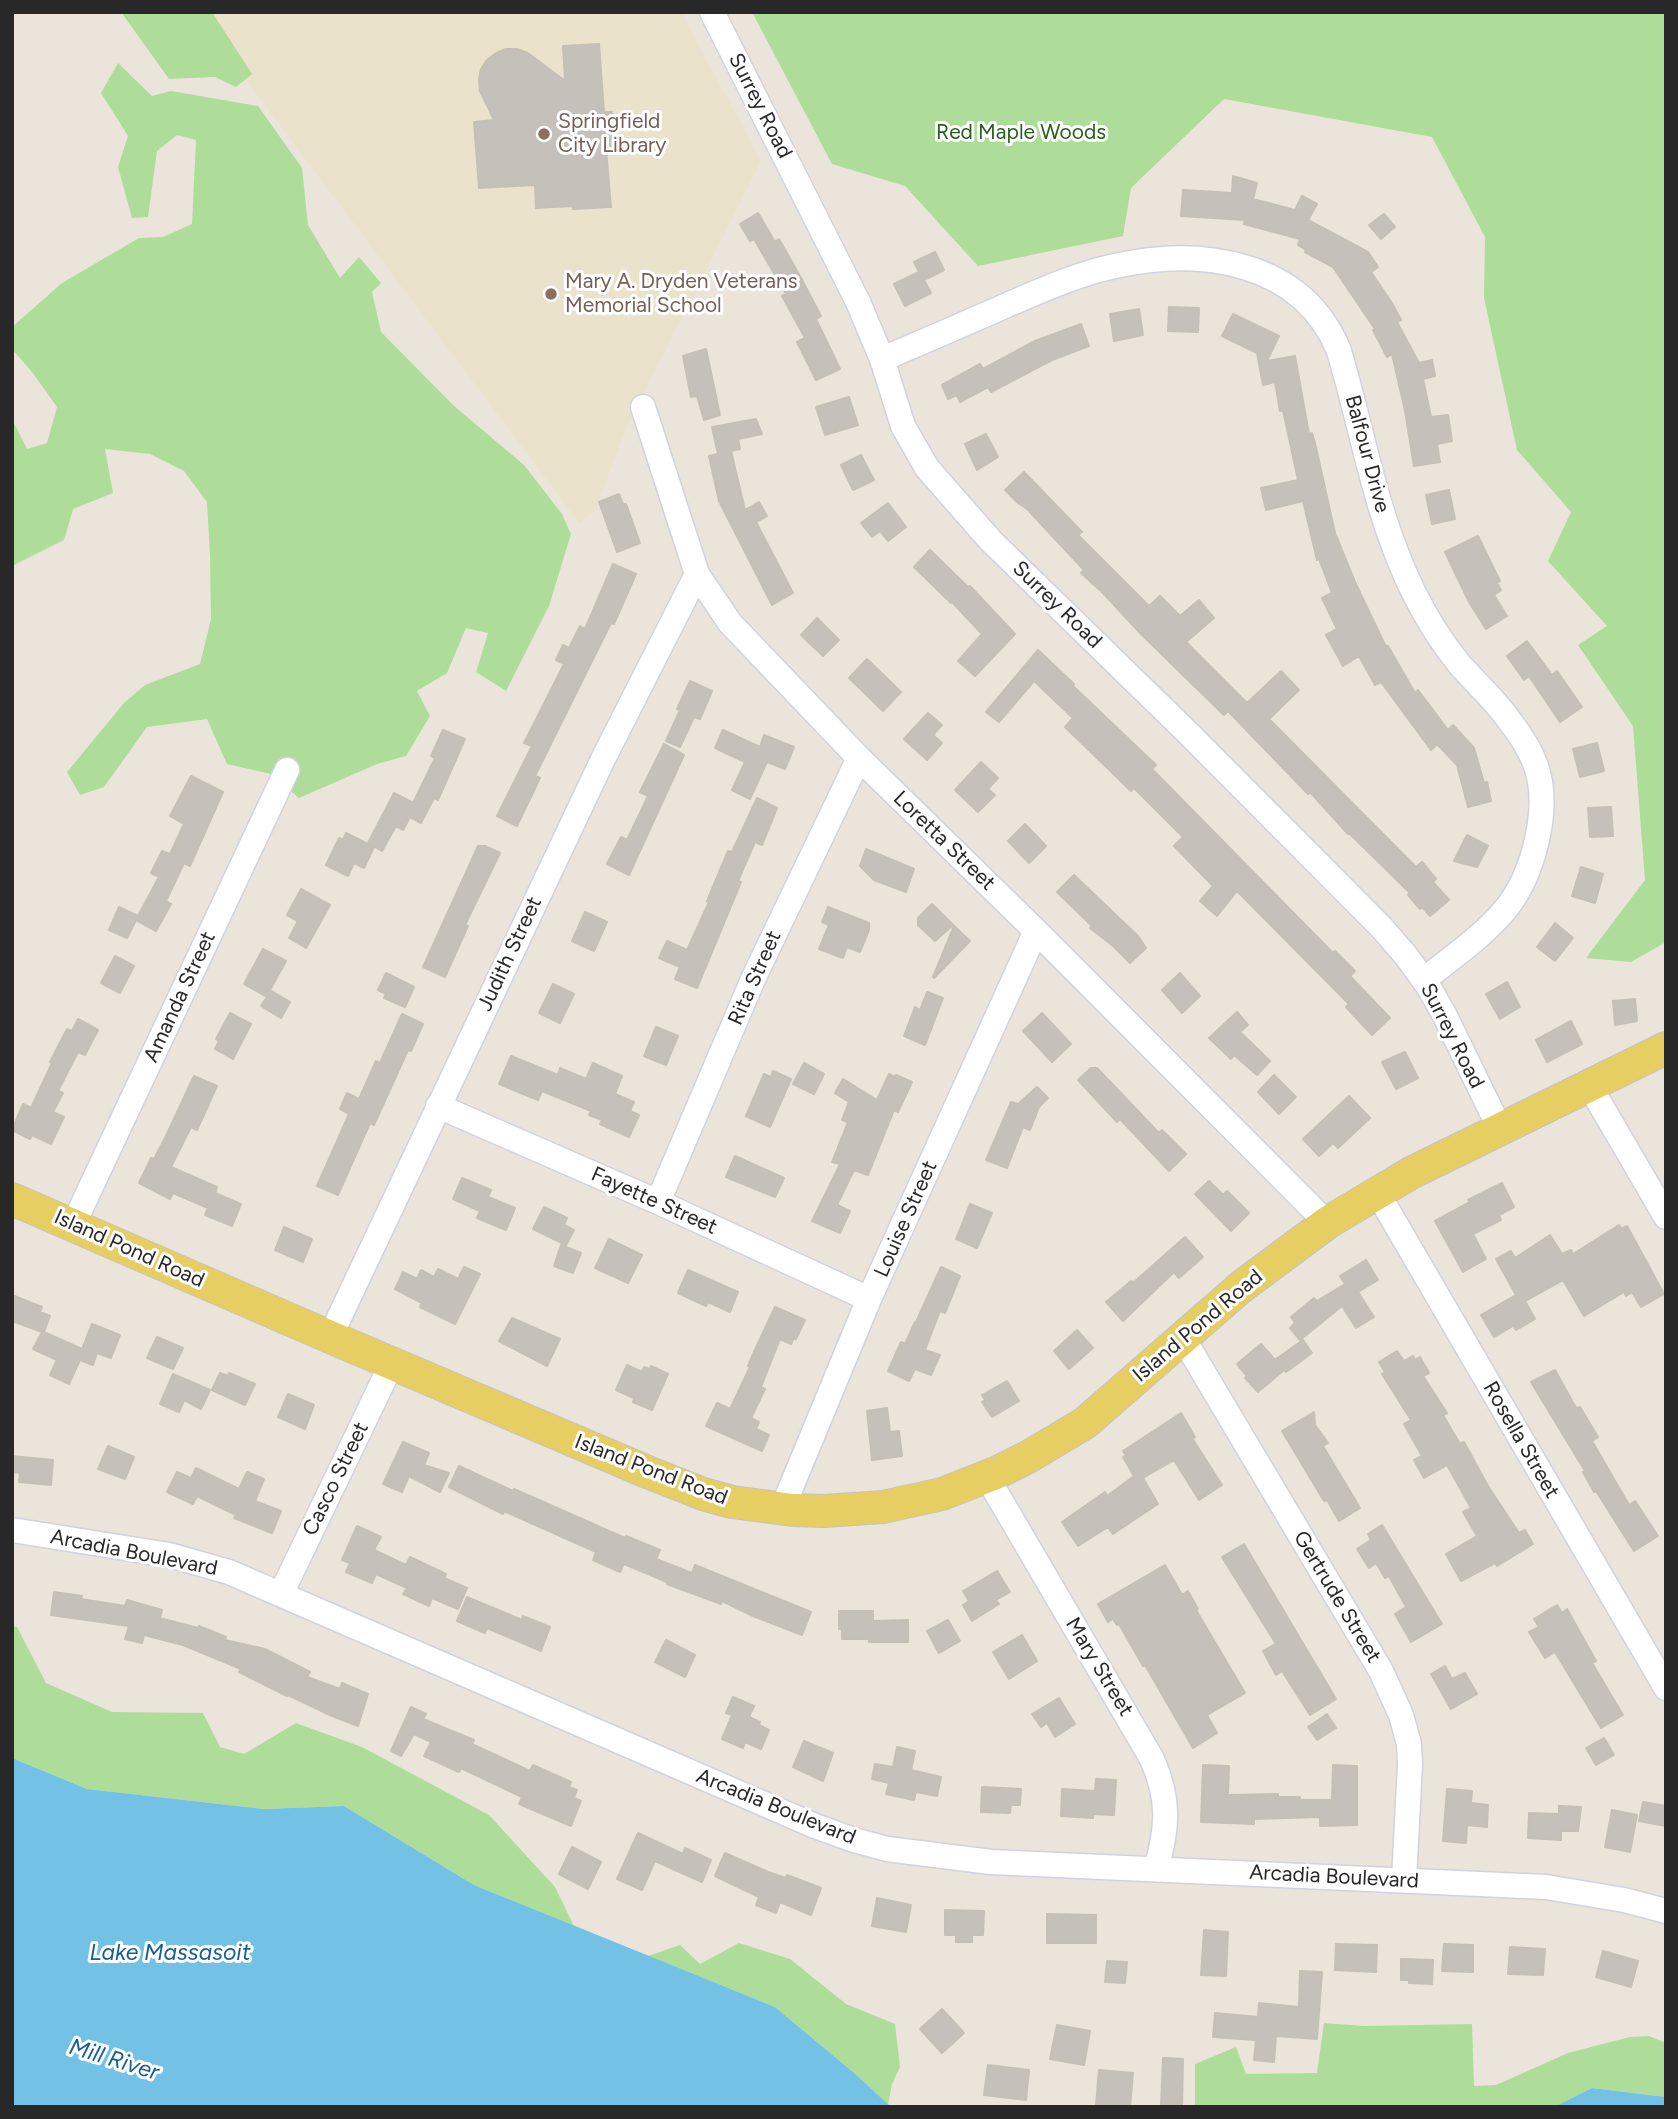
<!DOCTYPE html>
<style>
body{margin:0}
#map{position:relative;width:1678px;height:2119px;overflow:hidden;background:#eae4db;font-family:Figtree,sans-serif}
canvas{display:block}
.frame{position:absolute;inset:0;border:14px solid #282828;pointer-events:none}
</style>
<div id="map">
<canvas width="1678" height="2119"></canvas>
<div class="frame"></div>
</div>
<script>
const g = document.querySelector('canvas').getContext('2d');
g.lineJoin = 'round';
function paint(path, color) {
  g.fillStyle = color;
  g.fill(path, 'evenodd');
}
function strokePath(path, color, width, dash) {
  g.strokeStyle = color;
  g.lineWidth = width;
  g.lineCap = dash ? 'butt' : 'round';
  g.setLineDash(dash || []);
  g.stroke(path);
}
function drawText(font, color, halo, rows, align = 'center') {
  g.font = font + ' Figtree,sans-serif';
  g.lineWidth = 6;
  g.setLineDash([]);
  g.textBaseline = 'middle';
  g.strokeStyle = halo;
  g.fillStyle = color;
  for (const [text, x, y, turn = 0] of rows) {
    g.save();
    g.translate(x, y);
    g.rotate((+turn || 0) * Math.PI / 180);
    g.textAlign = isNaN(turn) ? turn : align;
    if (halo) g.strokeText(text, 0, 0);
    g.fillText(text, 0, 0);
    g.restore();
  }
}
paint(new Path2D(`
 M195 12H681L761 161 627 427 594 512 579 523Z`), '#ebe2cb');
paint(new Path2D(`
 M121 12H212L252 74 236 87 215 77 169 79Z
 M756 12H1666V942L1631 962 1586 958 1645 880 1633 726 1578 645 1607 626 1548 561 1571 512 1517 450 1484 298 1485 237 1432 137 1224 99 1131 188 1123 236 978 266 905 186 832 164 753 14Z
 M118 63 152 96 171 91 258 106 302 168 308 225 340 278 359 257 381 283 372 292 381 332 453 405 524 465 562 514 571 534 549 606 506 691 476 672 488 633 466 628 447 673 417 691 430 716 406 756 377 764 299 798 271 774 227 764 207 719 147 727 104 787 80 795 67 772 124 703 145 685 200 664 211 619 210 555 207 502 184 471 150 454 105 449 113 493 73 509 64 540 12 566V419L27 449 47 443 57 407 32 372 12 349V327L62 283 139 238 163 237 192 224 196 140 177 135 157 151 148 217 132 218 118 167 128 136 101 93Z
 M12 1626 17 1627 46 1683 112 1712 203 1713 220 1747 244 1754 296 1723 362 1747 489 1815 555 1887 574 1926 474 1885 344 1806 264 1809 87 1789 12 1758Z
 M739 1943 790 1959 846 2004 895 2024 900 2067 892 2084 888 2105 853 2072 775 2007 648 1956 680 1945 700 1964Z
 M1324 2023 1364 2026 1472 2024 1474 2086 1496 2085 1568 2053 1630 2037 1649 2036 1666 2043V2097L1592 2088 1554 2107H1195V2064L1236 2047 1246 2074 1317 2073Z`), '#aedd9a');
paint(new Path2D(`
 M12 1758 87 1789 264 1809 344 1806 474 1885 775 2007 853 2072 891 2107H12Z
 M1592 2088 1666 2097V2107H1554Z`), '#73c2e6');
const building = new Path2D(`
 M599 44 604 112H612L615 147 606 148 611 207 573 209V206L536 208 535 185 479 188 474 122 494 120 480 91 479 80 481 69 487 60 496 53 506 49H517L528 53 565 81 563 46Z
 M1233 176 1257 183 1253 199 1295 210 1302 196 1317 204 1308 220 1368 252 1378 267 1371 272 1392 303 1401 320 1397 322 1419 363 1432 360 1435 376 1423 379 1431 417 1448 415 1452 441 1437 444 1440 462 1414 466 1405 411 1392 354 1387 357 1373 330 1375 329 1333 267 1305 252 1306 250 1298 245 1300 239 1244 224 1245 220 1181 216 1183 190 1232 193Z
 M758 213 775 242 779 239 801 278 821 316 816 319 840 369 816 380 797 342 805 338 782 296 786 294 754 239 750 241 740 224Z
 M1384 214 1395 227 1381 239 1369 225Z
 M935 252 944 270 924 280 931 293 905 306 894 284 919 272 914 262Z
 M1169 307 1199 308 1198 332 1168 331Z
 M1139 309 1143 335 1114 341 1110 314Z
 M1233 314 1279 336 1267 361 1295 356 1309 434 1312 433 1315 443 1335 533 1355 582 1386 647 1388 646 1415 693 1418 690 1448 730 1453 725 1474 748 1484 783 1487 782 1491 801 1468 807 1457 765 1437 744 1431 750 1381 682 1375 685 1359 656 1343 666 1326 635 1337 629 1322 598 1332 593 1319 559 1317 560 1303 501 1266 510 1261 488 1298 480 1283 410 1280 411 1275 382 1263 385 1257 353 1222 336Z
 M1081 324 1089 346 1052 360 991 392 988 387 960 402 957 395 948 399 942 385 980 364 983 369 1035 341Z
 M706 349 720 415 704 420 697 396 691 397 683 356Z
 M849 397 858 425 825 435 816 407Z
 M756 419 762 434 738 439 740 449 731 451 745 510 759 502 767 516 756 522 793 593 772 605 719 501 709 456 718 454 712 427Z
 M986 434 998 457 977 470 965 444Z
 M861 455 874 480 853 490 841 465Z
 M1024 472 1082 532 1078 535 1149 606 1160 596 1180 616 1199 600 1214 618 1186 642 1247 703 1281 671 1299 690 1269 719 1416 867 1422 862 1436 879 1433 882 1449 900 1430 916 1422 907 1420 909 1408 895 1410 893 1349 833 1348 834 1310 792 1308 794 1228 711 1224 715 1141 634 1103 593 1081 573 1084 570 1027 509 1018 503 1005 490Z
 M1449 490 1455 519 1432 524 1426 495Z
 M619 494 623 504H626L640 543 617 552 599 502Z
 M888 503 906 527 888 541 880 531 872 537 861 523Z
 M1478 536 1500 581 1497 583 1501 590 1494 595 1507 616 1486 629 1469 602 1445 552Z
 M930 550 968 587 970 586 1015 634 975 676 958 661 982 634 952 602 951 603 914 567Z
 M613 564 636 574 614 624 611 623 535 776 540 778 517 826 497 816 532 746 524 743 564 664 556 660 563 645 569 648 580 626 585 629Z
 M817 618 839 640 823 656 801 635Z
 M1527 641 1552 675 1557 671 1582 707 1560 722 1529 676 1524 680 1507 656Z
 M1038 650 1074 684 1073 686 1156 765 1152 769 1333 953 1335 951 1355 971 1350 976 1390 1018 1372 1035 1346 1007 1349 1004 1237 891 1217 916 1200 901 1213 886 1174 846 1183 837 1134 788 1131 791 1065 727 1073 718 1034 681 999 722 986 712Z
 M867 659 901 692 883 711 849 678Z
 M690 681 712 691 700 719 694 717 680 747 666 741 680 710 677 709Z
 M928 713 942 725 933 735 942 743 927 760 904 739Z
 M443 730 465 739 438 800 434 798 421 823 410 817 403 830 396 826 382 851 368 843 394 793 413 803 435 758 431 756Z
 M723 730 760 747 764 735 794 747 785 769 767 762 750 799 732 790 745 762 715 748Z
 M1597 743 1604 771 1580 777 1573 749Z
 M664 744 684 755 629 875 607 864 621 837 627 840 648 796 640 792Z
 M981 762 998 778 988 789 995 795 978 812 955 790Z
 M191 776 223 792 190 866 184 863 166 901 171 904 156 931 136 920 127 938 109 930 119 907 138 916 159 877 151 873 162 851 170 854 184 824 170 816Z
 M757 798 777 808 762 845 755 842 738 881 741 882 697 988 675 979 680 967 659 958 667 941 687 950 709 902 707 901 728 851 732 852Z
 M1611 807 1613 836 1590 837 1588 808Z
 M1025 824 1046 846 1029 863 1008 841Z
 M346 833 374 847 364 868 354 863 348 876 326 865 339 838 343 840Z
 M1467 835 1488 846 1477 867 1454 861Z
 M478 846H485L500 853 465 925 468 926 445 977 423 967Z
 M866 849 914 869 906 892 874 880 860 866Z
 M1581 867 1603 874 1595 903 1572 896Z
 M1074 875 1138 936 1146 948 1130 963 1113 946 1090 928 1092 926 1057 892Z
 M301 889 330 905 306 948 289 938 298 921 287 915Z
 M932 904 953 925 935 941 918 925V918Z
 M828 907 869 923V930L860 952 847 947 843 958 819 949 829 925 822 922Z
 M585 912 607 922 594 951 572 941Z
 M1555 923 1573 938 1555 961 1537 947Z
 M954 926 970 941 934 978 933 977Z
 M263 949 286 961 270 990 290 1002 281 1018 261 1006 267 997 244 984Z
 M115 956 134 966 120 993 101 983Z
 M386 973 414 987 405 1007 384 998 386 994 378 990Z
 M1180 973 1200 996 1182 1013 1162 990Z
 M1507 982 1520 1007 1500 1019 1486 994Z
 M553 984 574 994 560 1023 539 1013Z
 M927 992 943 998 925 1045 904 1036 915 1007 920 1010Z
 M1635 999 1637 1021 1615 1025 1613 1001Z
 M1237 1012 1248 1025 1240 1032 1270 1061 1257 1075 1234 1055 1231 1059 1209 1038Z
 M230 1013 251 1024 233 1059 215 1049 219 1041 216 1039Z
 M1042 1013 1071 1044 1052 1062 1023 1031Z
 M402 1014 423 1024 411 1051 408 1050 374 1125 370 1123 338 1195 317 1186 349 1114 340 1109 347 1093 359 1099 376 1061 380 1063Z
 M78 1019 98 1030 85 1055 78 1052 58 1091 63 1093 53 1112 64 1117 51 1144 32 1135 30 1139 12 1130 23 1104 31 1108 52 1063 50 1062 67 1029 72 1031Z
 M1571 1021 1582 1044 1547 1062 1536 1040Z
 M656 1027 678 1036 666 1065 644 1056Z
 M1405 1052 1418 1078 1396 1089 1382 1062Z
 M511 1056 558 1075 560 1068 586 1079 593 1063 622 1076 615 1094 634 1102 630 1111 639 1115 629 1137 600 1124 602 1120 589 1115 591 1111 542 1091 538 1100 499 1084Z
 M804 1063 824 1074 814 1094 793 1084Z
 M1091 1068H1097L1159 1133 1162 1130 1186 1154 1169 1171 1120 1119 1117 1122 1078 1080Z
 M773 1071 791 1079 770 1127 746 1116 764 1074 771 1077Z
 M889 1074 895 1077 896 1075 912 1082 898 1112 894 1110 868 1175 854 1170 837 1205 850 1211 840 1233 812 1221 840 1164 832 1162 848 1122 842 1120 849 1102 835 1093 843 1079 877 1100Z
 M1274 1075 1296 1097 1279 1114 1258 1092Z
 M194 1076 217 1086 197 1130 191 1127 171 1167 217 1187 215 1193 241 1204 232 1226 205 1215 208 1208 173 1193 170 1199 139 1183 151 1158 154 1159 165 1138Z
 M1037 1087 1048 1098 1039 1107 1030 1130 1023 1127 1007 1168 986 1160 1011 1102 1018 1104Z
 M1349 1096 1370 1118 1338 1148 1333 1143 1319 1156 1303 1139Z
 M735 1156 784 1178 775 1197 726 1177Z
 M462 1178 491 1190 488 1197 515 1208 506 1230 477 1218 480 1211 453 1199Z
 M1209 1181 1223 1195 1227 1191 1249 1213 1231 1231 1195 1194Z
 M1502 1183 1514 1207 1499 1215 1501 1220 1473 1234 1486 1259 1463 1272 1435 1221 1470 1202 1468 1200Z
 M970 1204 992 1213 977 1248 956 1239Z
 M544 1207 567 1218 564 1225 574 1230 566 1245 533 1229Z
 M1619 1225 1621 1229 1627 1226 1664 1294 1641 1307 1632 1292 1626 1296 1624 1292 1584 1316 1563 1280 1525 1301 1535 1319 1516 1330 1513 1326 1494 1337 1481 1315 1516 1295 1496 1259 1511 1251 1515 1258 1550 1235 1562 1254 1571 1250 1573 1254Z
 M284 1227 312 1239 303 1262 275 1250Z
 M1185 1237 1203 1257 1179 1278 1174 1272 1123 1321 1106 1302 1131 1281 1133 1283Z
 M609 1239 642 1255 628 1283 595 1268Z
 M561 1245 581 1253 573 1273 554 1266Z
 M1366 1260 1378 1280 1358 1292 1374 1317 1356 1328 1342 1306 1300 1340 1290 1328 1295 1323 1291 1317 1314 1298 1317 1301 1345 1284 1340 1276Z
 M464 1267 480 1274 455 1324 420 1307 422 1303 395 1289 403 1272 417 1279 421 1270 434 1277 438 1269 458 1279Z
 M941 1267 960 1276 945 1313 940 1311 925 1350 940 1355 931 1375 915 1369 909 1381 888 1371 901 1342 905 1344 915 1322H916Z
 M688 1270 738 1292 730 1312 708 1302 706 1306 678 1293Z
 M12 1295 42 1307 40 1312 50 1316 44 1332 82 1349 92 1324 120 1335 111 1358 97 1353 93 1365 80 1360 69 1384 50 1375 57 1360 33 1349 42 1332 12 1321Z
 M775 1307 805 1320 796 1339 794 1338 791 1344 780 1339 761 1387 765 1389 751 1418 759 1422 756 1429 769 1435 762 1451 706 1426 717 1403 730 1409 750 1367 748 1366 753 1354Z
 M512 1318 560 1339 547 1366 499 1341Z
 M1077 1330 1093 1348 1069 1369 1054 1351Z
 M157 1337 183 1348 173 1369 147 1358Z
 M1303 1340 1312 1353 1286 1372 1276 1359Z
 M1261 1344 1284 1370 1258 1392 1245 1378 1247 1376 1237 1364Z
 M1397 1351 1404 1361 1413 1356 1415 1360 1420 1357 1429 1373 1423 1376 1447 1413 1443 1415 1460 1444 1464 1442 1488 1486 1519 1533 1525 1530 1533 1544 1497 1566 1495 1563 1461 1581 1446 1554 1477 1536 1463 1512 1471 1508 1447 1465 1424 1478 1414 1460 1422 1456 1404 1424 1411 1420 1382 1374 1385 1372 1379 1362Z
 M627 1365 642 1372 644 1367 650 1369 651 1366 668 1374 652 1410 633 1402 634 1398 616 1390Z
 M1555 1370 1576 1408 1580 1407 1598 1437 1592 1441 1629 1505 1635 1501 1658 1536 1634 1551 1596 1491 1594 1492 1583 1472 1585 1471 1531 1382Z
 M220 1373 228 1376 229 1373 255 1384 245 1405 212 1390Z
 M173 1374 210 1390 201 1409 184 1400 179 1412 160 1404Z
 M1007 1381 1019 1401 992 1417 982 1402 985 1400 982 1395Z
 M288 1394 314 1405 305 1429 278 1417Z
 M887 1408 890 1432 899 1431 902 1456 872 1460 867 1411Z
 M1314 1412 1315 1425 1328 1443 1323 1446 1360 1508 1339 1521 1327 1500 1324 1501 1282 1431Z
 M1181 1413 1195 1437 1192 1438 1222 1485 1199 1500 1174 1460 1143 1478 1158 1504 1113 1534 1108 1527 1078 1546 1062 1522 1105 1492 1107 1496 1134 1476 1123 1457 1126 1455 1123 1451Z
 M403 1442 429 1453 424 1465 449 1473 440 1492 409 1476 402 1492 383 1484Z
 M108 1446 134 1457 125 1479 98 1469Z
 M12 1456 53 1460 51 1485 19 1482 20 1473 12 1472Z
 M459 1466 513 1491 514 1489 625 1538 626 1536 660 1550 656 1559 692 1573 695 1565 811 1612 802 1635 753 1616 722 1601 721 1604 667 1584V1582L624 1564 620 1572 593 1560 596 1552 504 1511 503 1514 449 1487Z
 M196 1468 239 1489 247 1472 264 1479 255 1501 281 1511 272 1533 234 1518 236 1515 197 1496 193 1504 167 1492 177 1472 191 1478Z
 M1382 1525 1442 1624 1411 1642 1395 1614 1406 1607 1389 1576 1385 1578 1376 1563 1369 1568 1357 1549 1371 1540 1368 1534Z
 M357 1526 381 1537 374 1550 406 1565 410 1557 446 1574 444 1578 467 1588 458 1609 432 1598 429 1606 403 1594 407 1588 376 1574 372 1583 346 1572 350 1563 342 1560Z
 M1244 1544 1336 1699 1310 1715 1282 1671 1276 1675 1263 1651 1276 1644 1222 1557Z
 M1165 1565 1182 1595 1188 1591 1198 1609 1196 1610 1245 1693 1207 1715 1217 1733 1193 1748 1145 1665 1143 1666 1119 1624 1117 1625 1113 1619 1108 1622 1098 1604Z
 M997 1571 1010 1592 996 1600 999 1604 972 1621 963 1605 969 1601 963 1591Z
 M54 1592 82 1596 81 1599 125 1606 127 1600 162 1610 160 1618 198 1628 199 1626 226 1637 225 1640 265 1649 310 1672 307 1677 340 1689 342 1683 368 1694 358 1726 332 1716 288 1695 287 1696 239 1672 241 1669 183 1645 144 1635 142 1643 125 1639 129 1626 51 1615Z
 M467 1597 522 1620 523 1616 550 1627 541 1651 487 1628 485 1633 457 1621Z
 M1557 1605 1562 1613 1567 1609 1596 1661 1592 1663 1623 1715 1601 1728 1555 1652 1545 1658 1529 1632 1539 1627 1534 1619Z
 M839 1611H873V1621L908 1620V1642H869V1639H842V1629H839Z
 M948 1620 960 1641 939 1653 927 1631Z
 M1022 1635 1037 1661 1009 1679 993 1652Z
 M666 1640 695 1655 685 1677 655 1662Z
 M1445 1666 1452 1679 1465 1673 1477 1694 1451 1709 1431 1674Z
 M733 1697 754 1706 749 1717 760 1722 759 1725 769 1730 761 1749 745 1742 743 1748 722 1739 732 1715 726 1713Z
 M1059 1698 1075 1724 1055 1737 1047 1723 1041 1727 1032 1714Z
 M411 1707 426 1714 423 1719 474 1740 472 1744 530 1771 533 1765 571 1782 569 1787 577 1790 574 1798 581 1801 571 1826 519 1804 522 1797 461 1768 459 1772 424 1756 431 1742 414 1734 401 1756 391 1751Z
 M1327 1714 1336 1728 1317 1740 1308 1727Z
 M1604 1738 1614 1755 1596 1765 1586 1748Z
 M804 1741 833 1753 823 1781 793 1767Z
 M897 1747 915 1751 911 1770 941 1777 937 1796 916 1792 914 1800 886 1794 889 1783 872 1779 875 1764 893 1767Z
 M1203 1765 1229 1766 1228 1795 1278 1794V1797H1300V1800H1332L1333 1765 1357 1766V1825L1320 1826V1817L1254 1819V1824L1201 1822Z
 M1096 1779 1116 1780 1114 1815 1093 1814V1818L1061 1816 1062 1789 1095 1791Z
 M982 1787 1021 1789 1020 1805H1011L1010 1813 981 1812Z
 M1447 1789 1472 1791 1471 1803 1488 1805 1487 1827 1467 1825 1466 1843 1443 1841Z
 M1643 1802 1666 1806V1826L1639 1821Z
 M1559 1806 1581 1807 1578 1831H1561V1840L1528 1838 1529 1813 1559 1814Z
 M1612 1810 1637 1815 1630 1852 1605 1847Z
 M638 1833 683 1854 685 1848 711 1860 702 1882 655 1861 642 1890 617 1879Z
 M572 1847 601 1862 588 1889 559 1874Z
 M725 1853 768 1872 786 1878 787 1875 821 1888 811 1915 780 1902 776 1913 756 1905 759 1897 715 1876Z
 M877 1898 911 1905 906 1932 872 1926Z
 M945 1910 984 1911 983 1935H972V1942H956V1935H945Z
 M1047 1914 1096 1915V1943H1047Z
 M1204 1930 1228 1932 1226 1976 1201 1975Z
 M1336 1944 1377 1945 1376 1972 1335 1970Z
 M1444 1944 1473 1945V1972L1442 1971Z
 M1510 1947 1545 1949 1543 1975 1508 1974Z
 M1603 1951 1638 1961 1631 1987 1596 1977Z
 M1401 1959 1433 1960 1432 1984 1409 1983V1980H1401Z
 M1107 1961 1127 1962 1125 1983 1105 1982Z
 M1300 1971 1322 1972 1317 2039 1276 2036 1274 2062 1254 2060 1256 2040 1213 2037 1215 2013 1258 2017 1259 2003 1299 2007Z
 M942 2009 964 2033 942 2053 920 2029Z
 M1057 2025 1090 2031 1084 2065 1050 2059Z
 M1163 2058 1183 2059 1182 2107H1161Z
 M988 2065 1029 2070 1026 2100 984 2095Z
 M1099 2070 1133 2073 1130 2107 1096 2105Z`);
paint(building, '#c5c1ba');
strokePath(building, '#c5c0b5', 2);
const minor = new Path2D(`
 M712 12 858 302 882 359 903 426 927 468 991 541 1188 733 1382 928 1407 957 1428 986 1444 1014 1500 1129
 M882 359C923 342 964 324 1005 306 1040 291 1077 274 1115 266 1200 247 1302 260 1339 351 1363 432 1376 517 1414 593 1427 619 1442 643 1460 665 1476 683 1495 700 1509 720 1520 734 1530 749 1536 766 1551 809 1533 877 1504 911 1482 937 1451 958 1424 980
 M643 407 697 574 730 623 859 758 1040 935 1327 1223
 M1589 1085 1666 1217
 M438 1106 658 1202 869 1299
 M1377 1192 1666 1688
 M658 1202 754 977 859 758
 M73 1225 287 770
 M330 1337 603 759 697 574
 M1183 1338 1381 1671 1401 1715 1409 1744 1410 1764 1404 1880
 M987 1477 1152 1759C1170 1800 1168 1827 1156 1869
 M782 1509 869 1299 1036 931
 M12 1530 169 1555 229 1572 815 1826 854 1840 887 1849 991 1862 1546 1887 1624 1900 1666 1911
 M281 1594 392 1363`);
const major = new Path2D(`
 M12 1199 330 1337 645 1471 703 1494 732 1502 793 1510 824 1511 883 1507 942 1494 998 1472 1028 1457 1085 1423 1241 1287 1327 1223 1411 1173 1666 1048`);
strokePath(minor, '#d0d2e0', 27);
strokePath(major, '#c3c3c3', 34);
strokePath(minor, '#fff', 24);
strokePath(major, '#e7ce63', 32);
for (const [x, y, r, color] of [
 [544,134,7,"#8d6e63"],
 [551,294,7,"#8d6e63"]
]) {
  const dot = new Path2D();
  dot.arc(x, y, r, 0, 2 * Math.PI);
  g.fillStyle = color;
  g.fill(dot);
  strokePath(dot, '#fff', 2.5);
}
drawText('21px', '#282828', '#fff', [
 ["Surrey Road",760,106,63],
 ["Balfour Drive",1367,454,75],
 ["Surrey Road",1057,605,44],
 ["Loretta Street",944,841,44],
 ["Judith Street",510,954,-65],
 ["Rita Street",755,978,-66],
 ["Amanda Street",180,997,-65],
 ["Surrey Road",1452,1036,63],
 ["Fayette Street",654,1201,24],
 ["Louise Street",906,1219,-66],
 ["Island Pond Road",129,1249,24],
 ["Island Pond Road",1198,1326,-40],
 ["Rosella Street",1521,1440,60],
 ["Island Pond Road",651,1470,21],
 ["Casco Street",336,1479,-64],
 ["Arcadia Boulevard",134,1553,11],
 ["Gertrude Street",1337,1597,59],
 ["Mary Street",1099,1667,59],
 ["Arcadia Boulevard",776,1807,22],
 ["Arcadia Boulevard",1334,1877,3]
]);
drawText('21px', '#785e54', '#fff', [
 ["Springfield",558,122],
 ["City Library",558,146],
 ["Mary A. Dryden Veterans",565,282],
 ["Memorial School",565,306]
], 'left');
drawText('21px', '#28601e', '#fff', [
 ["Red Maple Woods",1021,133]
]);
drawText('italic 23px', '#165f8f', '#fff', [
 ["Lake Massasoit",170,1953],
 ["Mill River",114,2060,17]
]);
</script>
